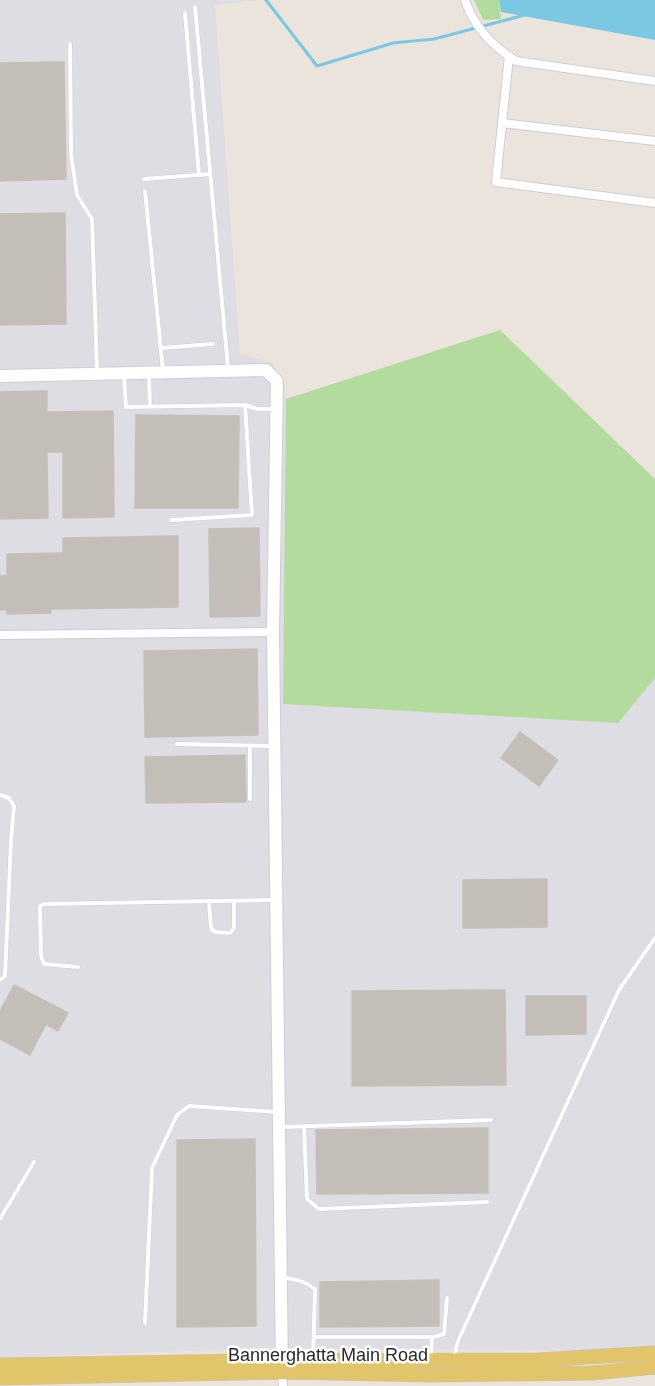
<!DOCTYPE html>
<style>
body{margin:0}
canvas{display:block;background:#eae4dd}
</style>
<canvas width="655" height="1386"></canvas>
<script>
const g = document.querySelector('canvas').getContext('2d');
g.lineJoin = 'round';
function paint(path, color) {
  g.fillStyle = color;
  g.fill(path, 'evenodd');
}
function strokePath(path, color, width, dash) {
  g.strokeStyle = color;
  g.lineWidth = width;
  g.lineCap = dash ? 'butt' : 'round';
  g.setLineDash(dash || []);
  g.stroke(path);
}
function drawText(font, color, halo, rows, align = 'center') {
  g.font = font + ' Arial,sans-serif';
  g.lineWidth = 5;
  g.setLineDash([]);
  g.textBaseline = 'middle';
  g.strokeStyle = halo;
  g.fillStyle = color;
  for (const [text, x, y, turn = 0] of rows) {
    g.save();
    g.translate(x, y);
    g.rotate((+turn || 0) * Math.PI / 180);
    g.textAlign = isNaN(turn) ? turn : align;
    if (halo) g.strokeText(text, 0, 0);
    g.fillText(text, 0, 0);
    g.restore();
  }
}
paint(new Path2D(`
 M0 0H256L215 5 240 353 273 364 286 399 284 704 618 723 655 678V1351L269 1348 0 1358Z`), '#dedde3');
paint(new Path2D(`
 M474 0H499L501 19 483 20Z
 M500 330 655 479V678L618 723 283 704 286 399Z`), '#b4db9e');
paint(new Path2D(`
 M499 0H655V40L501 12Z`), '#7ac8e2');
strokePath(new Path2D(`
 M266 0 317 66 393 43 434 39 525 15`), '#7ac8e2', 3);
const building = new Path2D(`
 M64 62 66 179 0 181V63Z
 M65 213 66 324 0 325V214Z
 M47 391V412L113 411 114 517 63 518V452H47L48 518 0 519V392Z
 M136 415 239 416 238 508H135Z
 M259 528 260 616 210 617 209 529Z
 M178 536V607L51 609V613L7 614V610H0V576H7V554L63 553V538Z
 M257 649 258 735 145 737 144 651Z
 M520 732 558 760 539 786 501 758Z
 M245 755 246 802 146 803 145 757Z
 M547 879V927L463 928V880Z
 M14 985 68 1013 58 1031 46 1024 30 1055 0 1039V1011Z
 M505 990 506 1085 352 1086V991Z
 M526 996H586V1034L526 1035Z
 M488 1128V1193L317 1194 316 1130Z
 M255 1139 256 1326 177 1327V1140Z
 M439 1280V1326L320 1327V1282Z`);
paint(building, '#c3beb8');
strokePath(building, '#c5c0b7', 1.5);
const lane = new Path2D(`
 M195 7 228 368
 M185 13 199 175
 M70 44 71 154 77 195 92 219 97 371
 M144 179 210 174
 M145 191 163 371
 M161 348 213 344
 M124 376 126 407 245 405 257 409H276
 M149 376 150 407
 M171 520 252 515 245 405
 M177 744 271 746
 M250 746V799
 M0 795 9 798 14 806 11 841 5 976 0 980
 M209 902 211 928 215 932 230 933 234 928V901
 M78 967 44 964 41 956 40 906 44 904 273 900
 M304 1126 307 1199 319 1209 487 1202
 M281 1127 491 1120
 M0 1219 34 1162
 M283 1278C296 1279 305 1281 315 1289L313 1358
 M145 1323 152 1168 177 1115 189 1106 277 1112
 M314 1337H434L444 1334 447 1298
 M431 1357 432 1337
 M454 1357 458 1341 619 990 655 938`);
const street = new Path2D(`
 M465 0C474 27 492 46 516 61L655 81
 M509 56 496 182 655 203
 M502 123 655 141
 M0 635 273 632
 M282 1372 283 1386`);
const secondary = new Path2D(`
 M0 376 266 370 277 381 273 632 282 1370`);
const primary = new Path2D(`
 M0 1365 242 1361 537 1360 655 1353
 M0 1378 282 1372 429 1375 593 1373 655 1367`);
strokePath(lane, '#cbceda', 5);
strokePath(street, '#cbceda', 10);
strokePath(secondary, '#cbceda', 14);
strokePath(primary, '#c3c3c3', 15);
strokePath(lane, '#fff', 4);
strokePath(street, '#fff', 8);
strokePath(secondary, '#fff', 12);
strokePath(primary, '#e2c46a', 14);
drawText('18px', '#292929', '#fff', [
 ["Bannerghatta Main Road",328,1356]
]);
</script>
